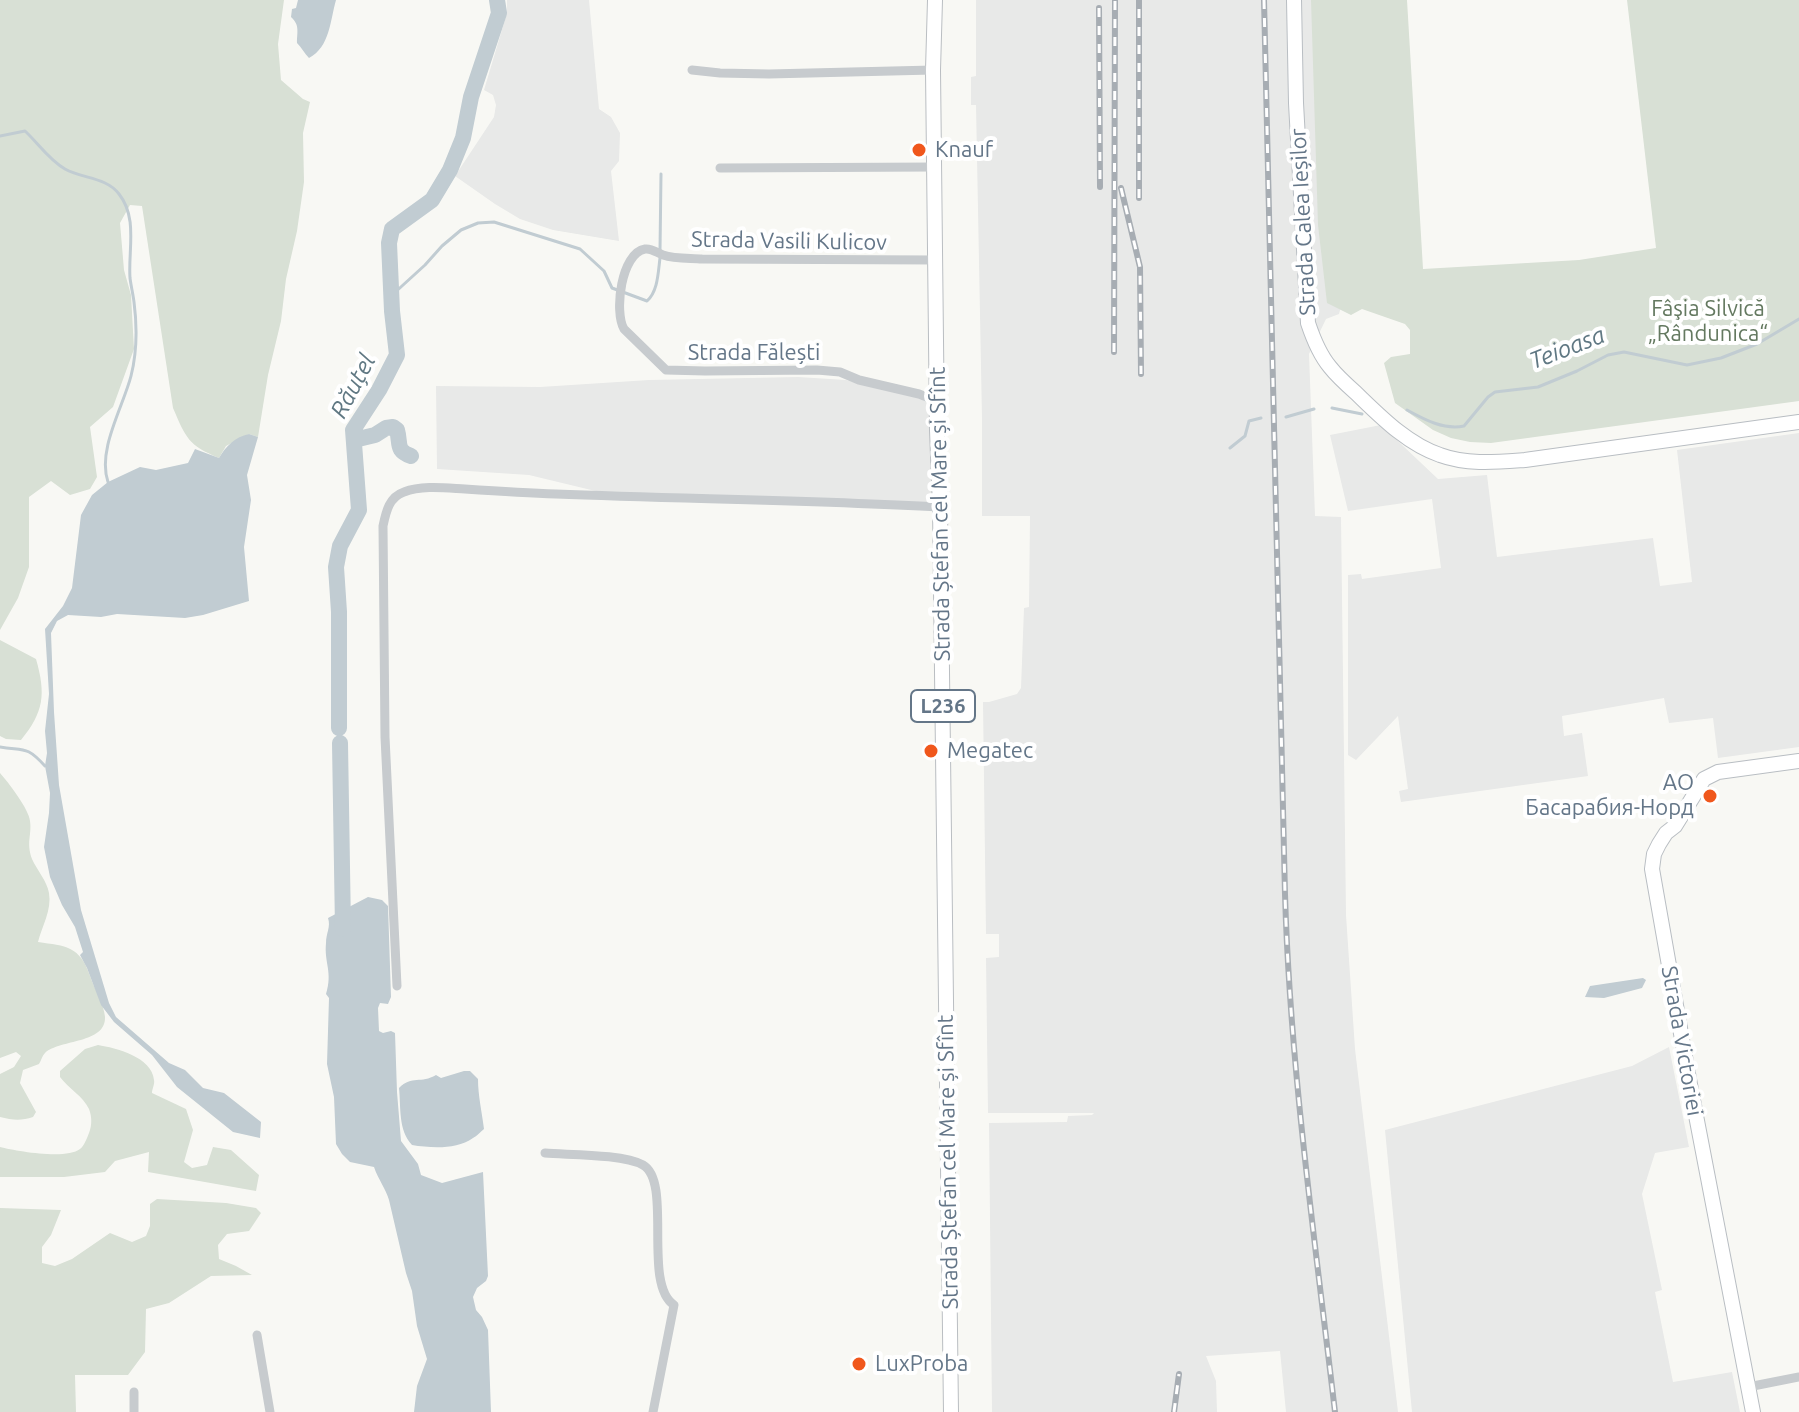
<!DOCTYPE html>
<meta charset="utf-8">
<style>
body{margin:0}
canvas{display:block;background:#f8f8f4}
</style>
<canvas width="1799" height="1412"></canvas>
<script>
const g = document.querySelector('canvas').getContext('2d');
g.lineJoin = 'round';
function paint(path, color) {
  g.fillStyle = color;
  g.fill(path, 'evenodd');
}
function strokePath(path, color, width, dash) {
  g.strokeStyle = color;
  g.lineWidth = width;
  g.lineCap = dash ? 'butt' : 'round';
  g.setLineDash(dash || []);
  g.stroke(path);
}
function drawText(font, color, halo, rows, align = 'center') {
  g.font = font + ' Ubuntu,sans-serif';
  g.lineWidth = 8;
  g.setLineDash([]);
  g.textBaseline = 'middle';
  g.strokeStyle = halo;
  g.fillStyle = color;
  for (const [text, x, y, turn = 0] of rows) {
    g.save();
    g.translate(x, y);
    g.rotate((+turn || 0) * Math.PI / 180);
    g.textAlign = isNaN(turn) ? turn : align;
    if (halo) g.strokeText(text, 0, 0);
    g.fillText(text, 0, 0);
    g.restore();
  }
}
paint(new Path2D(`
 M507 0H589L599 109 611 117 620 133 619 161 611 171 619 241 553 230 520 219 495 204 455 176 494 117 496 105 493 95 484 90 507 13Z
 M976 0H1330L1344 294 1339 314 1326 319 1309 354 1315 516 1341 517 1346 915 1355 1049 1398 1412H1286L1280 1351 1206 1356 1216 1381 1217 1412H992L989 1123 1067 1122 1068 1116 1092 1115 1094 1113H988L986 958 999 957V934H986L983 702H989L1017 694 1021 688 1024 608 1029 607 1030 516H982V419L976 105H971V77L976 76Z
 M798 377 846 380 937 401 940 507 612 495 529 475 437 469 436 386 540 387 649 380Z
 M1381 425 1438 479 1487 475 1497 557 1653 538 1660 586 1692 582 1677 450 1799 433V747L1718 758 1713 718 1669 723 1664 698 1562 716 1564 736 1582 733 1588 776 1401 802 1399 791 1408 789 1398 716 1356 760 1348 755V575L1361 574 1362 579 1441 568 1432 499 1348 511 1330 435Z
 M1669 1047 1689 1147 1655 1153 1642 1194 1662 1290 1655 1292 1673 1382 1732 1372 1740 1412H1412L1385 1130 1632 1066Z`), '#e8e9e8');
paint(new Path2D(`
 M0 0H284L278 44 281 80 303 99 310 102 303 133 304 182 297 231 286 279 281 321 268 375 258 437 249 434 226 446 219 458C188 445 186 438 173 408L142 206 130 205 120 223 124 270 131 295 134 349 113 407 90 427 97 477 90 489 70 495 51 481 29 497V567L18 598 0 630Z
 M1311 0H1407L1423 269 1579 260 1656 248 1627 0H1799V401L1491 443 1470 442 1451 438 1433 430 1395 403 1384 363 1391 357 1410 354V330L1405 324 1362 309 1351 315 1327 303 1318 225Z
 M0 640 36 659C46 694 44 712 21 740L6 739 0 736Z
 M0 773C8 782 29 809 30 821 32 835 26 842 32 859 37 870 47 881 49 893 52 910 42 926 38 942 66 946 80 946 90 976 94 988 104 1004 105 1017 106 1044 60 1039 45 1053 42 1056 41 1061 39 1064L23 1070 20 1083 36 1112 33 1117C21 1121 12 1120 0 1117V1074L14 1067 21 1056 16 1052 0 1058Z
 M98 1045C116 1048 152 1057 154 1080 155 1084 152 1089 152 1093L186 1109 193 1130 184 1162 192 1168 207 1165 213 1147 231 1150 259 1175 256 1191 148 1172 149 1152 115 1161 105 1172 64 1177H0V1147C16 1151 66 1160 80 1149 84 1146 87 1138 89 1133 92 1125 92 1117 89 1109 83 1096 69 1089 60 1077V1071L85 1049Z
 M157 1199 226 1203 256 1208 261 1213 249 1231 227 1234 218 1245 219 1259 236 1266 252 1275 211 1276 169 1303 146 1309 145 1352 128 1375H75L76 1412H0V1208L61 1210 51 1235 42 1247V1263L55 1266 72 1259 110 1233 132 1242 146 1236 150 1226V1204Z`), '#d8e0d5');
paint(new Path2D(`
 M298 0H336C330 21 330 47 309 58 304 53 302 48 297 43 297 32 300 25 291 17L292 9 296 8Z
 M249 434 258 437 247 475 251 500 244 547 249 601 203 615 185 618 117 614 101 617 68 615 57 621 51 633 54 712 59 785 81 910 109 1003 116 1017 169 1063 185 1070 203 1088 224 1093 261 1122 260 1138 233 1132 177 1087 152 1055 114 1022 101 1005 87 968 80 955 83 952 75 927 62 905 50 877 44 847 49 813 50 793 45 766 47 753 45 731 49 694 45 629 63 606 72 588 81 515 92 495 108 482 140 467 156 470 188 463 195 449 219 458C226 446 235 437 249 434Z
 M368 897 382 900 388 906 391 997 388 1004 380 1003 378 1008 379 1031 383 1033 391 1031 395 1033 397 1092 401 1141 418 1164 421 1175 442 1183 483 1172 488 1276 486 1281 477 1288 473 1297 476 1310 482 1317 488 1330 491 1412H414L417 1386 427 1359 417 1326 412 1291 406 1273 389 1200C386 1189 378 1179 374 1167L350 1162 342 1154 336 1144 334 1097 327 1064 329 998 326 994C333 972 324 963 326 943 326 933 331 927 328 918Z
 M1643 978 1646 980 1642 988 1604 998 1585 997 1590 986Z
 M464 1071H470L478 1079C478 1096 482 1112 484 1129 480 1132 477 1136 473 1138 456 1150 431 1148 412 1145 398 1130 401 1107 399 1088 412 1075 421 1084 436 1075L441 1078Z`), '#c1ccd2');
strokePath(new Path2D(`
 M0 136 25 131C38 143 49 160 65 169 83 179 106 177 119 194 138 218 128 250 130 278 131 286 133 294 134 302 137 325 137 352 131 376 123 407 97 450 108 482
 M660 250 661 174
 M391 296 425 265 442 246 461 230 478 223 494 222 580 249 604 271 612 288 647 301C658 291 658 273 660 258
 M1332 408 1362 414
 M1407 410C1425 420 1444 430 1464 426L1488 397 1495 392 1538 387 1577 371 1608 355 1624 352 1687 365 1721 358 1757 344 1799 319
 M1286 417 1314 409
 M1230 448 1245 436 1249 421 1261 418
 M0 747C24 751 26 745 45 766`), '#c1ccd2', 3);
strokePath(new Path2D(`
 M354 440 375 435 386 428 393 427 397 430C401 444 395 450 411 456
 M339 728V612L336 567 340 546 359 510 353 430 379 390 397 355 392 311 389 243 392 229 432 200 450 170 463 138 471 97 499 13 497 0
 M340 743 343 929`), '#c1ccd2', 16);
const secondary = new Path2D(`
 M1294 0 1296 103 1308 323C1313 338 1319 354 1330 367 1337 376 1347 385 1356 393 1380 416 1407 444 1440 455 1467 465 1497 462 1525 460L1799 422
 M1753 1412 1689 1079 1652 869 1654 854 1659 844 1666 833 1675 826 1704 779 1718 772 1799 761`);
const primary = new Path2D(`
 M935 0 933 70 937 430 940 507 951 1412`);
strokePath(secondary, '#b9bec3', 16);
strokePath(primary, '#babec2', 16);
strokePath(new Path2D(`
 M692 70 720 73 769 74 933 70
 M720 168 935 167
 M936 260 702 259C689 258 675 259 663 255 657 253 652 248 645 249 621 253 614 312 624 329L666 370 705 371 817 370 840 372 859 380 919 394 937 401
 M397 986 385 737 383 526C386 512 389 497 404 492 422 485 446 488 465 489 495 491 526 493 556 494 684 499 812 500 940 507
 M545 1153C569 1155 623 1154 643 1165 673 1182 642 1284 674 1305L653 1412
 M257 1335 270 1412
 M1748 1387 1799 1377
 M134 1392V1412`), '#c7cbce', 9);
strokePath(secondary, '#fff', 14);
strokePath(primary, '#fff', 14);
const rail = new Path2D(`
 M1264 0 1285 894C1290 1068 1315 1240 1335 1412
 M1099 8 1100 187
 M1121 188 1140 267 1141 374
 M1139 198V0
 M1114 352 1115 0
 M1174 1412 1179 1374`);
strokePath(rail, '#a7adb3', 6);
strokePath(rail, '#fff', 3, [9]);
for (const [x, y, r, color] of [
 [919,150,8,"#f0571c"],
 [931,751,8,"#f0571c"],
 [1710,796,8,"#f0571c"],
 [859,1364,8,"#f0571c"]
]) {
  const dot = new Path2D();
  dot.arc(x, y, r, 0, 2 * Math.PI);
  g.fillStyle = color;
  g.fill(dot);
  strokePath(dot, '#fff', 3);
}
for (const [x, y, w] of [
 [943,706,64]
]) {
  const box = new Path2D();
  box.roundRect(x - w / 2, y - 16, w, 32, 6);
  g.fillStyle = '#fff';
  g.fill(box);
  strokePath(box, '#647688', 2);
}
drawText('bold 20px', '#647688', null, [
 ["L236",943,706]
]);
drawText('22px', '#647688', '#fff', [
 ["Knauf",935,150],
 ["Megatec",947,751],
 ["АО",1694,783,"right"],
 ["Басарабия-Норд",1694,808,"right"],
 ["LuxProba",875,1364]
], 'left');
drawText('22px', '#647688', '#fff', [
 ["Strada Calea Ieșilor",1303,222,-93],
 ["Strada Vasili Kulicov",789,241,1],
 ["Strada Fălești",754,353],
 ["Strada Ștefan cel Mare și Sfînt",940,514,-91],
 ["Strada Victoriei",1682,1041,80],
 ["Strada Ștefan cel Mare și Sfînt",948,1162,-91]
]);
drawText('22px', '#647960', '#fff', [
 ["Fâşia Silvică",1708,309],
 ["„Rândunica“",1708,334]
]);
drawText('italic 24px', '#607883', '#fff', [
 ["Teioasa",1567,348,-21],
 ["Răuțel",353,386,-62]
]);
</script>
